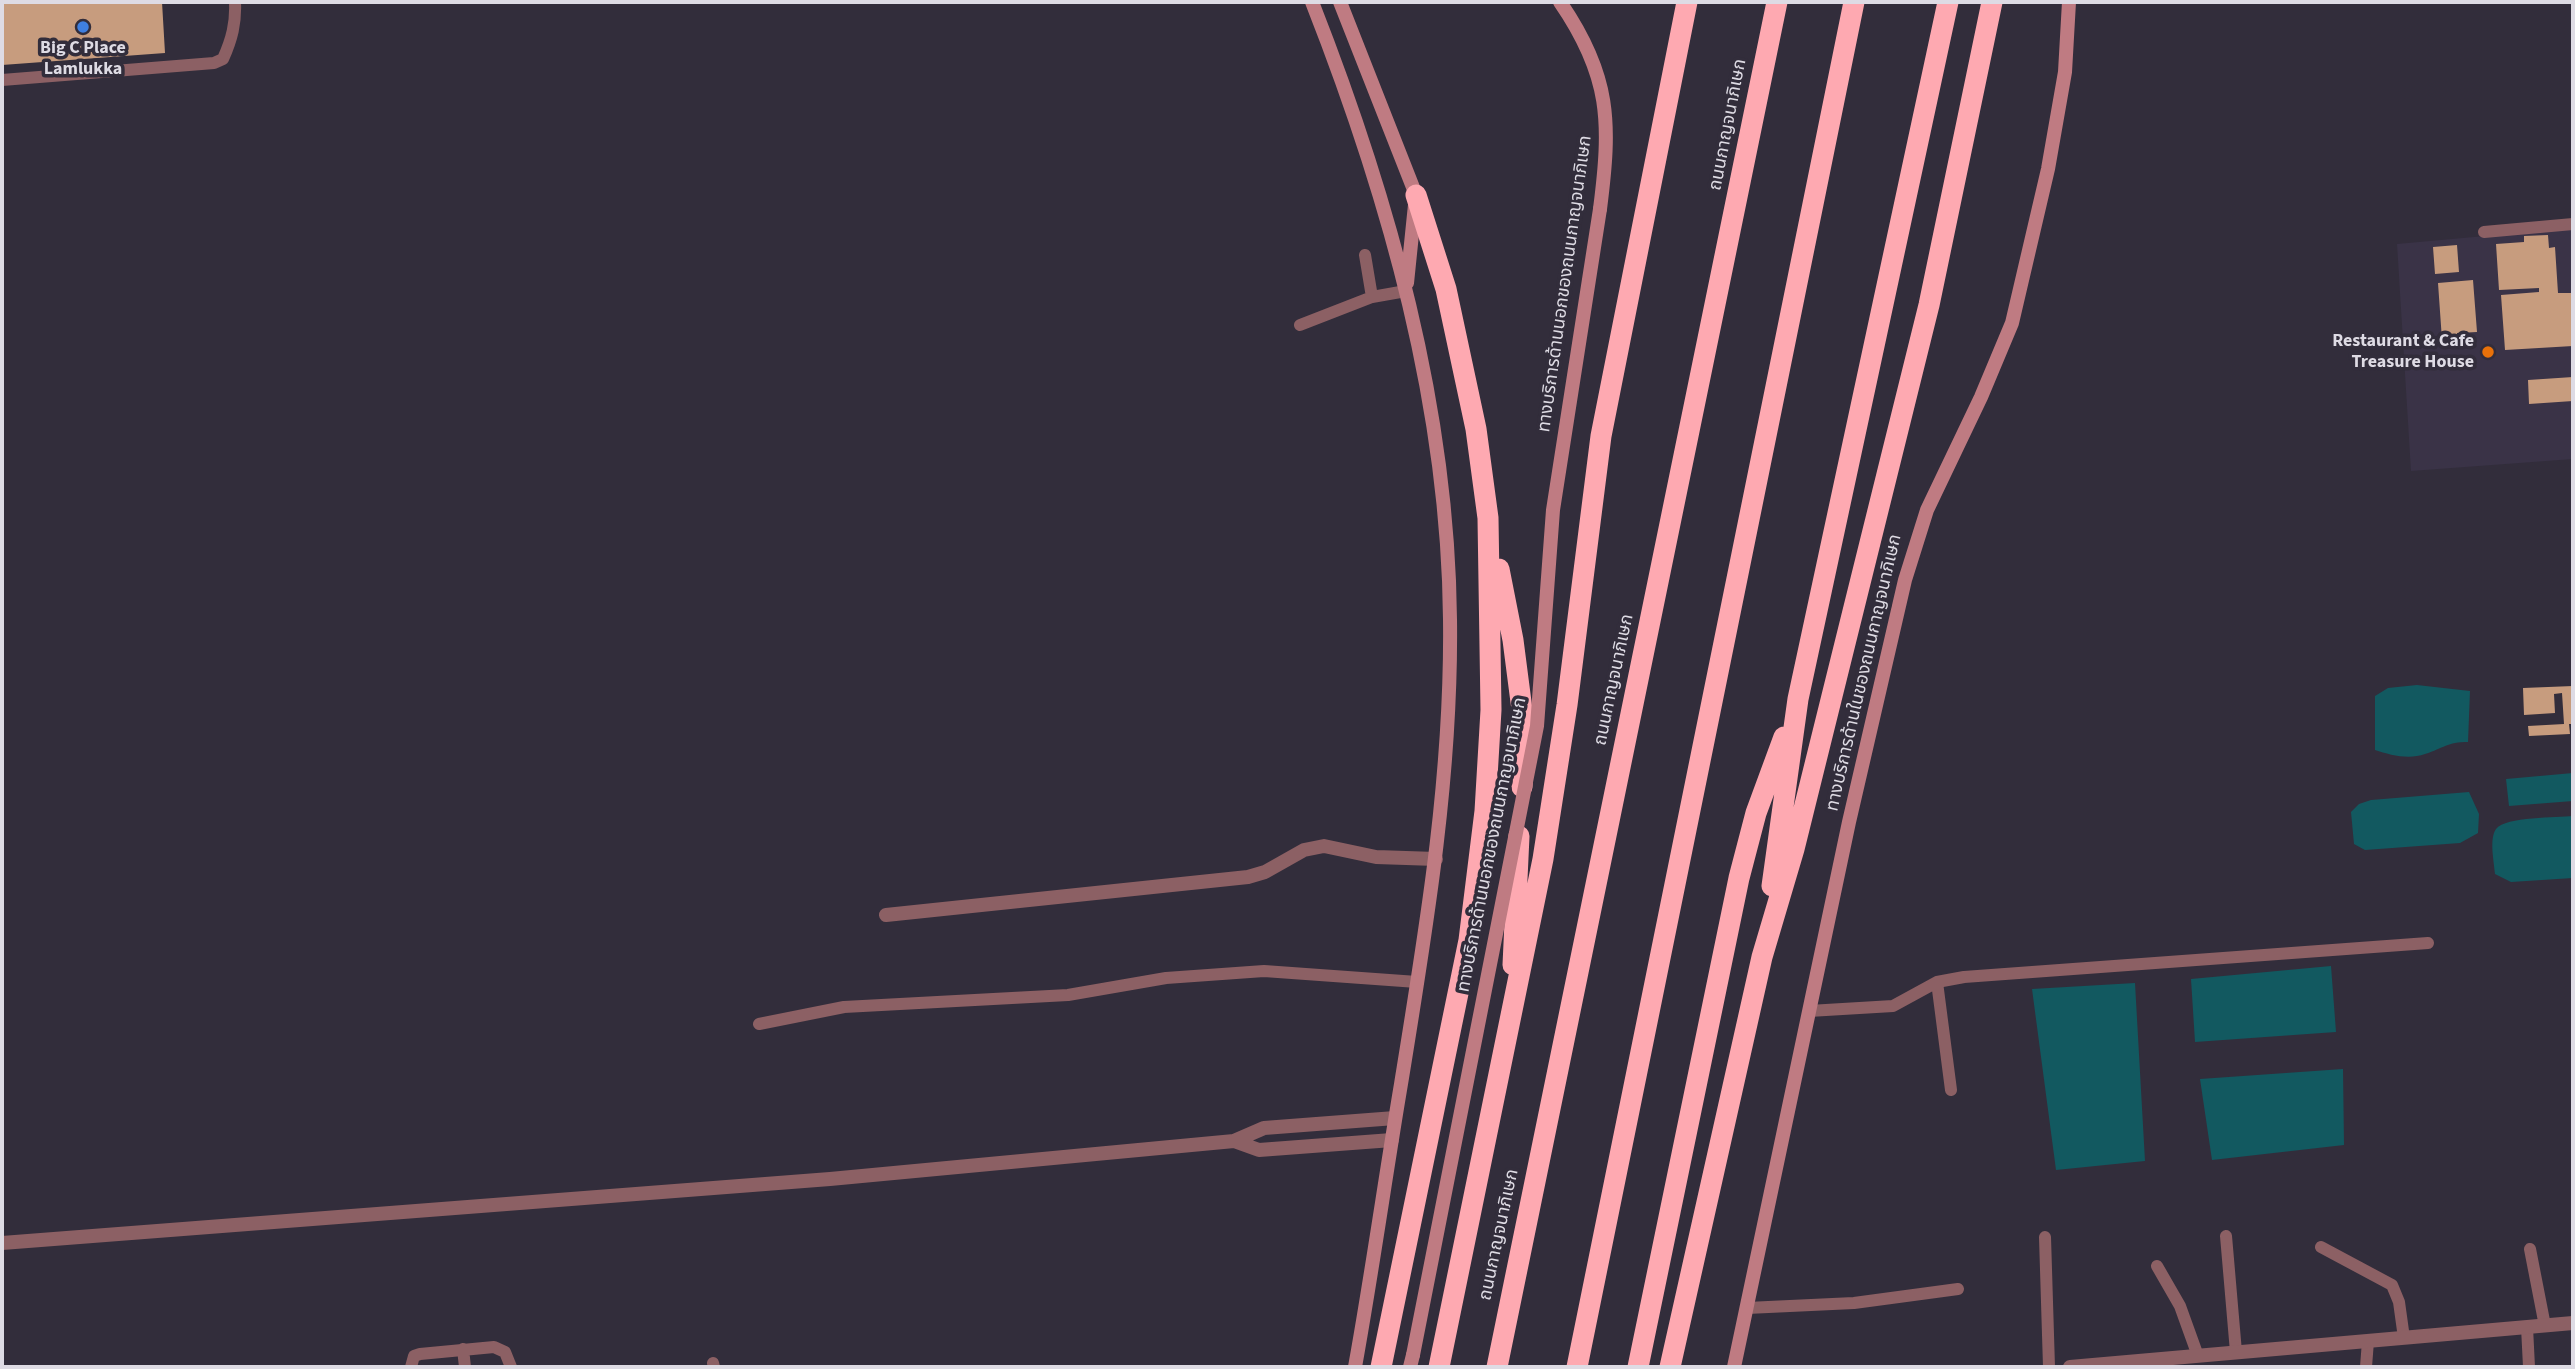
<!DOCTYPE html>
<meta charset="utf-8">
<style>
body{margin:0}
#map{position:relative;width:2575px;height:1369px;overflow:hidden;background:#322d3b;font-family:"Source Sans 3",sans-serif}
canvas{display:block}
.frame{position:absolute;inset:0;border:4px solid #dedbe4;pointer-events:none}
</style>
<div id="map">
<canvas width="2575" height="1369"></canvas>
<div class="frame"></div>
</div>
<script>
const g = document.querySelector('canvas').getContext('2d');
g.lineJoin = 'round';
function paint(path, color) {
  g.fillStyle = color;
  g.fill(path, 'evenodd');
}
function strokePath(path, color, width, dash) {
  g.strokeStyle = color;
  g.lineWidth = width;
  g.lineCap = dash ? 'butt' : 'round';
  g.setLineDash(dash || []);
  g.stroke(path);
}
function drawText(font, color, halo, rows, align = 'center') {
  g.font = font + ' "Source Sans 3","Noto Sans Thai",sans-serif';
  g.lineWidth = 7;
  g.setLineDash([]);
  g.textBaseline = 'middle';
  g.strokeStyle = halo;
  g.fillStyle = color;
  for (const [text, x, y, turn = 0] of rows) {
    g.save();
    g.translate(x, y);
    g.rotate((+turn || 0) * Math.PI / 180);
    g.textAlign = isNaN(turn) ? turn : align;
    if (halo) g.strokeText(text, 0, 0);
    g.fillText(text, 0, 0);
    g.restore();
  }
}
paint(new Path2D(`
 M2573 228V459L2411 471 2397 244Z`), '#3a3347');
paint(new Path2D(`
 M2417 685 2470 691 2468 742C2447 742 2444 748 2425 754 2409 760 2390 755 2375 750V696L2388 688Z
 M2573 773V801L2509 806 2506 779Z
 M2469 792 2479 814 2478 833 2460 843 2365 850 2354 844 2351 812 2359 804 2371 800Z
 M2573 816V878L2511 882 2495 874C2494 861 2489 839 2496 829 2506 816 2557 818 2573 816Z
 M2331 966 2336 1032 2195 1042 2191 979Z
 M2135 983 2145 1161 2056 1170 2032 989Z
 M2343 1069 2344 1145 2212 1160 2200 1079Z`), '#125960');
paint(new Path2D(`
 M2 2H162L165 53 2 65Z
 M2548 235 2549 248 2555 247 2558 293H2573V346L2505 350 2501 295 2539 292V288L2499 290 2496 244 2524 242V236Z
 M2457 245 2459 272 2435 274 2433 247Z
 M2473 280 2477 332 2457 333V339L2442 340 2438 283Z
 M2573 377V401L2529 404 2528 380Z
 M2573 686V724H2569L2570 734 2529 736 2528 726 2564 724 2562 693 2554 694 2555 713 2524 715 2523 688Z`), '#c79c7e');
strokePath(new Path2D(`
 M2 80 214 63 223 59C232 39 236 23 235 2
 M2484 232 2573 224
 M1365 255 1372 297
 M1300 325 1372 297 1406 291
 M1937 982 1951 1090
 M1809 1011 1893 1006 1937 982 1964 977 2428 943
 M759 1024 844 1007 1068 995 1166 978 1264 971 1417 982
 M2226 1236 2236 1352
 M2045 1237 2049 1367
 M2321 1247 2392 1285 2399 1302 2404 1338
 M2530 1249 2545 1326
 M2157 1266 2180 1306 2198 1356
 M1747 1308 1854 1303 1958 1289
 M2527 1327 2529 1367
 M463 1349 465 1367
 M713 1363 714 1367
 M411 1367 414 1356 420 1354 494 1347 505 1352 511 1367
 M2366 1367 2368 1341`), '#8c6064', 12);
strokePath(new Path2D(`
 M886 915 1248 877 1265 872 1304 850 1324 846 1376 857 1436 859
 M1234 1141 1259 1150 1392 1140
 M2 1243 830 1179 1234 1141 1264 1128 1395 1118
 M2070 1367 2573 1323`), '#8c6064', 14);
strokePath(new Path2D(`
 M1312 2C1389 198 1448 407 1450 619 1452 776 1426 930 1401 1084 1385 1179 1372 1273 1355 1367
 M1340 2 1416 195 1407 283
 M1560 2C1611 76 1611 123 1600 209
 M1410 1367 1413 1355
 M1734 1367 1849 822 1905 580 1927 510 1981 397 2012 323 2048 169 2065 72 2069 2`), '#bf7b82', 14);
strokePath(new Path2D(`
 M1499 569 1513 640 1525 733 1522 787
 M1772 886 1798 699 1948 2
 M1513 965 1519 836
 M1381 1367 1469 940 1485 811 1491 710 1488 518 1476 429 1446 289 1416 195
 M1439 1367 1543 859 1567 705 1601 436 1687 2
 M1497 1367 1777 2
 M1577 1367 1854 2
 M1638 1367 1739 878 1756 813 1784 737
 M1670 1367 1762 957 1794 849 1929 305 1992 2`), '#fea9b1', 21);
strokePath(new Path2D(`
 M1413 1355 1537 726 1553 510 1600 209`), '#bf7b82', 14);
for (const [x, y, r, color] of [
 [83,27,7,"#3f7fe0"],
 [2488,352,7,"#e8710a"]
]) {
  const dot = new Path2D();
  dot.arc(x, y, r, 0, 2 * Math.PI);
  g.fillStyle = color;
  g.fill(dot);
  strokePath(dot, '#322d3b', 2.5);
}
drawText('bold 18px', '#dedbe4', '#322d3b', [
 ["Big C Place",83,49],
 ["Lamlukka",83,70],
 ["Restaurant & Cafe",2474,342,"right"],
 ["Treasure House",2474,363,"right"]
]);
drawText('18px', '#dedbe4', '#322d3b', [
 ["ถนนกาญจนาภิเษก",1729,125,-79],
 ["ทางบริการด้านนอกของถนนกาญจนาภิเษก",1566,284,-82],
 ["ทางบริการด้านในของถนนกาญจนาภิเษก",1865,673,-77],
 ["ถนนกาญจนาภิเษก",1615,680,-78],
 ["ทางบริการด้านนอกของถนนกาญจนาภิเษก",1493,845,-79],
 ["ถนนกาญจนาภิเษก",1500,1235,-78]
]);
</script>
